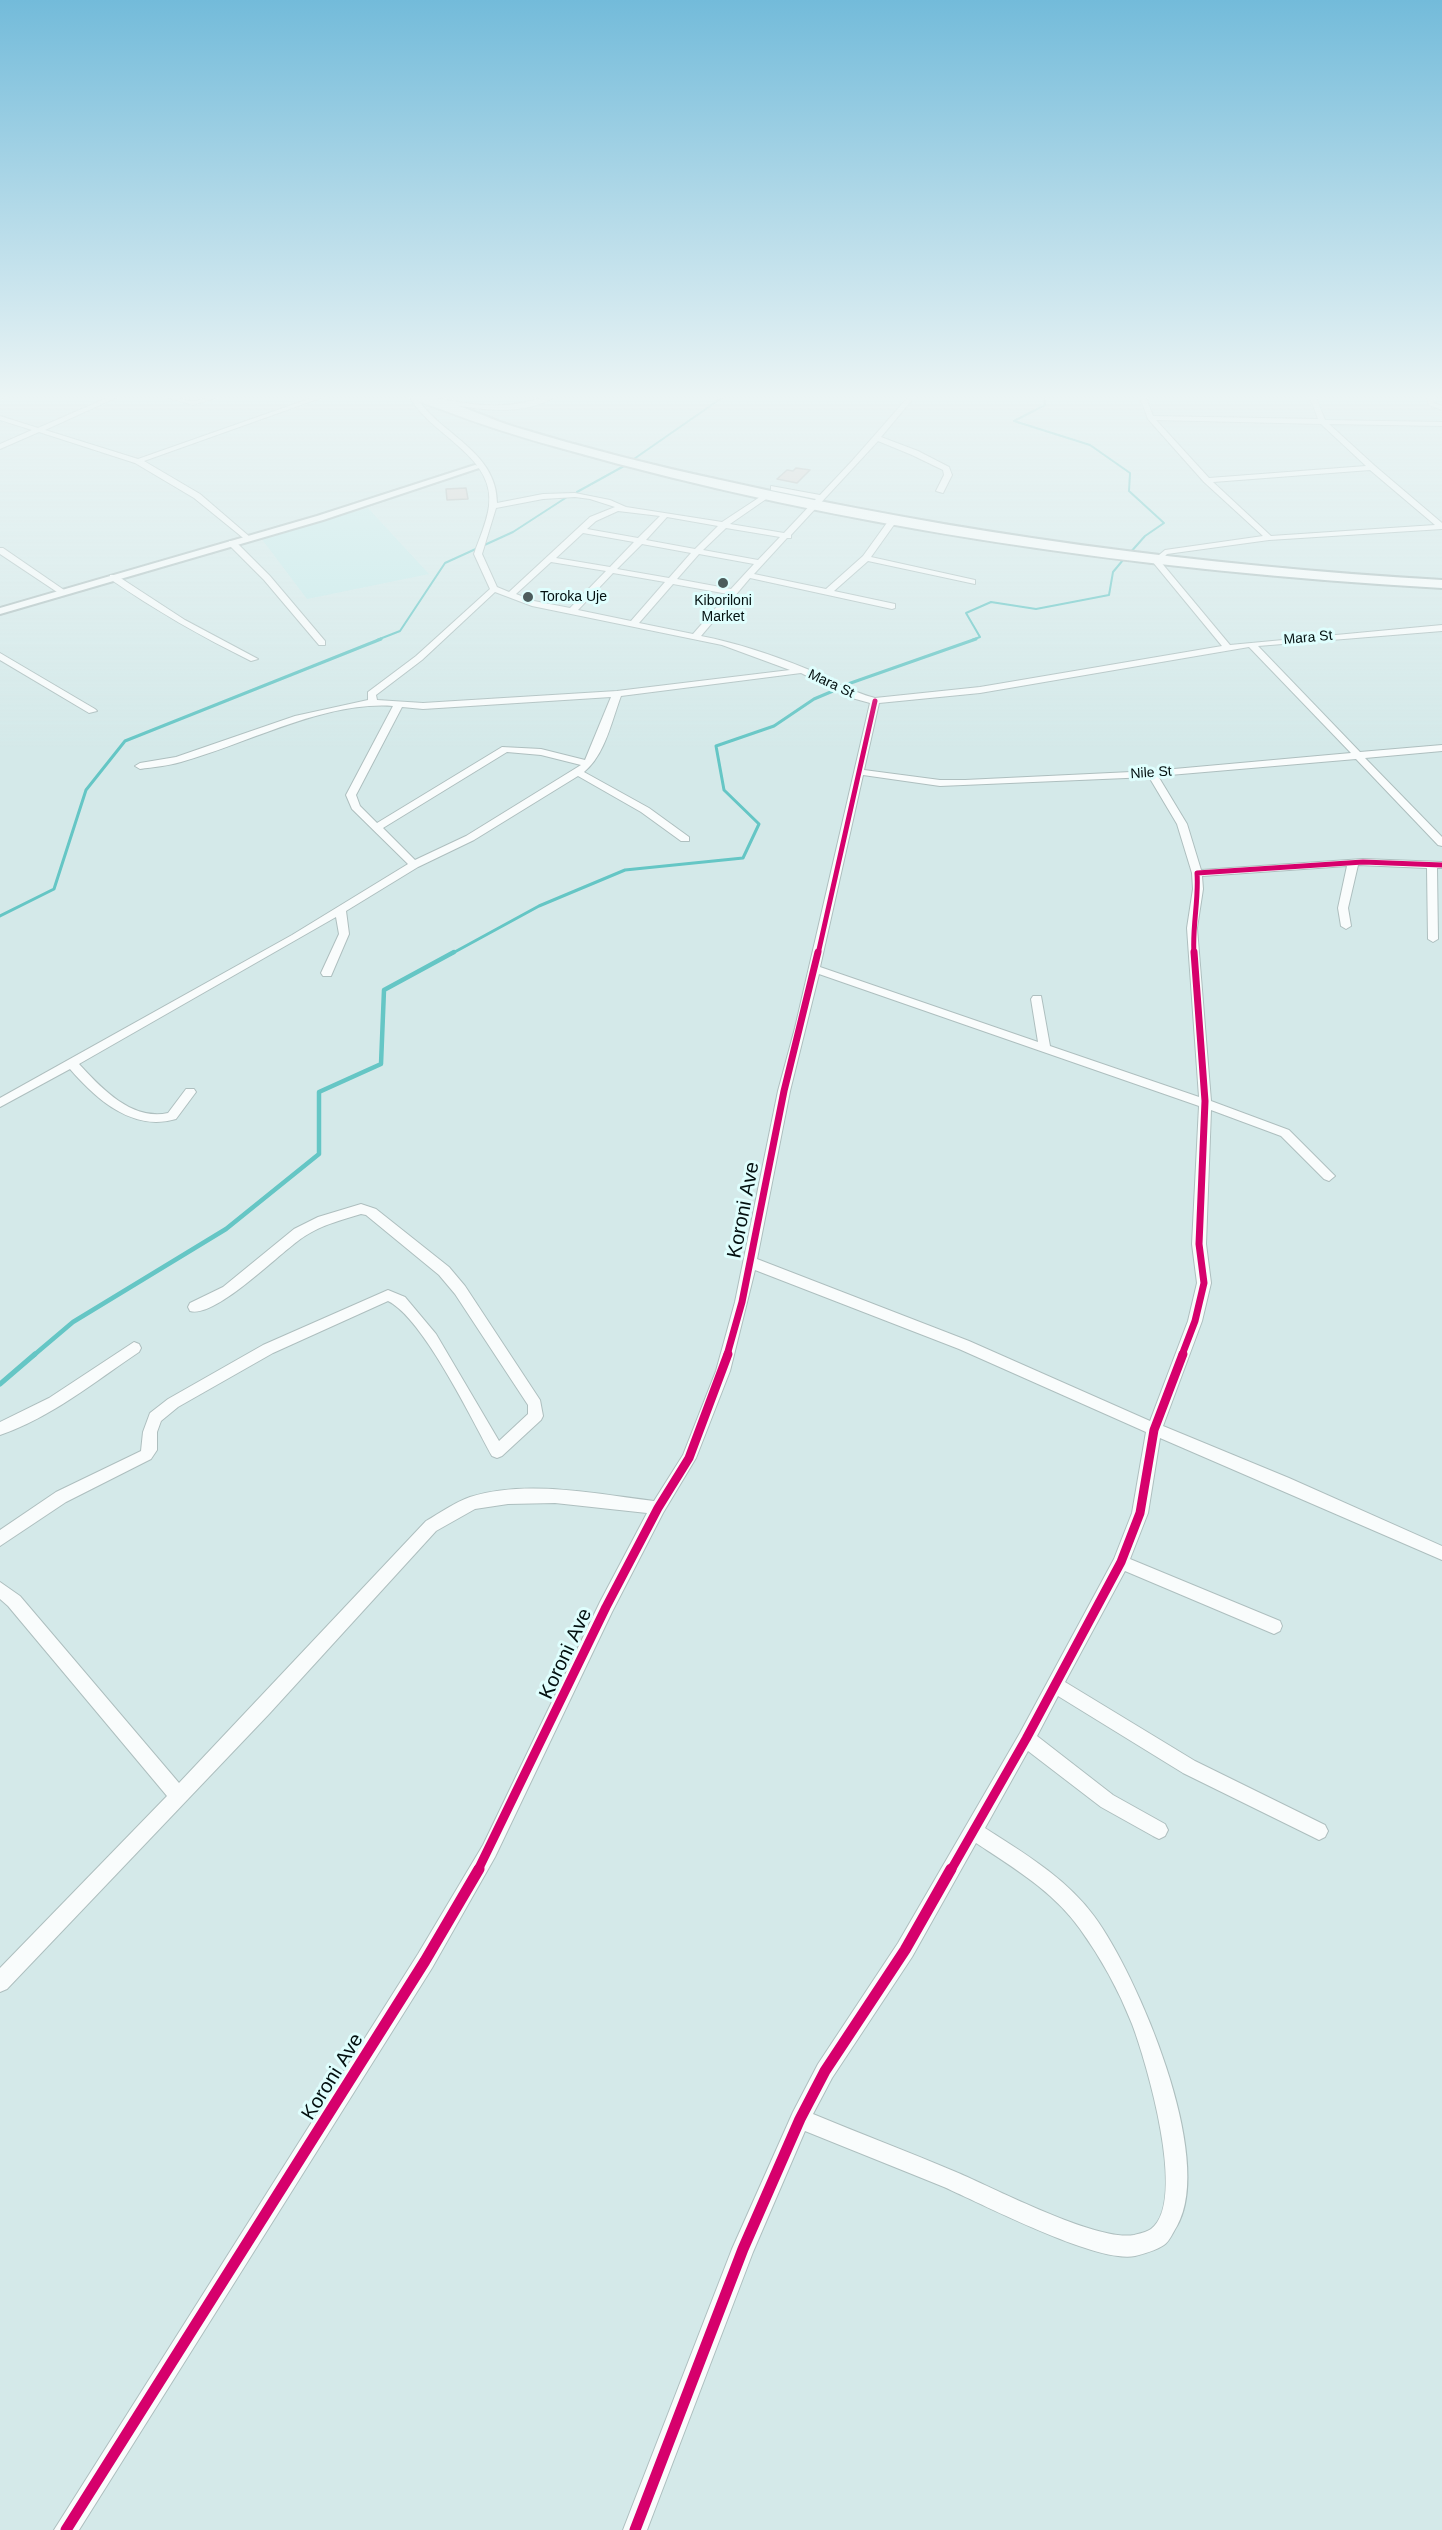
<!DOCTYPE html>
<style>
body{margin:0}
canvas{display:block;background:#d4e9e9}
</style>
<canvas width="1442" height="2530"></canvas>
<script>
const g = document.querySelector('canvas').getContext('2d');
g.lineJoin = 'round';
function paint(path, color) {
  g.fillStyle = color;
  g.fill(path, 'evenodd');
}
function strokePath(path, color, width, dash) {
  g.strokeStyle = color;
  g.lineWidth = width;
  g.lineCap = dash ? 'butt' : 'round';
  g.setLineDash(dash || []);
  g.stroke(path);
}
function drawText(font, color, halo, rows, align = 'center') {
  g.font = font + ' Helvetica,sans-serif';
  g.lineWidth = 6;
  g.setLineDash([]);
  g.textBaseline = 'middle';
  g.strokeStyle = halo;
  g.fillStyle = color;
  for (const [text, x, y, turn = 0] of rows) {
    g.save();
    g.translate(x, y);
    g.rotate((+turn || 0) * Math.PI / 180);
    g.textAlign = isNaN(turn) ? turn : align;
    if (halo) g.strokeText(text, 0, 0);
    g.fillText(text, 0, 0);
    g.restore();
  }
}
paint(new Path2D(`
 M368 508 429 574 307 599 261 538Z`), '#c6eaea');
strokePath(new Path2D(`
 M1044 395 1045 405 1014 421 1090 445 1130 473 1129 491 1164 523 1145 536 1129 554
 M631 461 726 395
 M577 492 624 466
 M377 640 400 631 445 563 513 532 567 497
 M972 640 980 637 966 613 991 602 1036 609 1109 595 1113 572 1123 560`), '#65c6c5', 2);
strokePath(new Path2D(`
 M845 685 976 639
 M0 916 54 889 86 790 125 741 381 639
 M451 954 539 906 625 870 743 858 759 824 724 790 716 746 774 726 814 699 833 691`), '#65c6c5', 3);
strokePath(new Path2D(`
 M34 1355 73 1322 226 1229 319 1154V1092L381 1064 384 990 454 952`), '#65c6c5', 4.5);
strokePath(new Path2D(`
 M0 1384 35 1354`), '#65c6c5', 5);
const building = new Path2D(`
 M796 468 810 470 797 483 777 479 787 470 793 471Z
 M466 488 468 499 447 500 446 489Z`);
paint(building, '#dad1cf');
strokePath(building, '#b6b9b8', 1.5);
const minor = new Path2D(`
 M0 395H10L0 399Z
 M114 395H122L45 430 138 459 320 395H329L144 461 200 494 250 537V541H247L194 498 135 463 39 432 0 449V444L32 430 0 420V416L38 428Z
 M159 395C171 395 183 401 194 401 205 400 213 394 224 395L193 405Z
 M409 395H415C438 434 497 450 497 503L543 494 575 493 610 500 626 507 722 522 766 493 770 495 769 497 730 524 784 533 816 499 771 490V486L820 495 852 461 910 395H916L881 437 918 451 949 467 952 475 943 493 936 491 944 475 943 470 912 455 878 441 791 535V538H787L754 574 826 589 863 556 889 520H892L896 522 871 557 975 580V584L868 561 834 591 895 604V608L892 609 750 578 701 636C737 643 773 655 807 669 830 679 851 692 875 698L980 687 1222 646 1152 561 1165 550 1263 536 1204 482 1148 419 1139 395H1145L1153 416 1318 419 1309 395H1315L1325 420 1442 422V426L1329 424 1375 466 1442 523V529L1269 540 1167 554 1160 561 1230 645 1442 625V631L1258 646 1360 752 1442 745V751L1365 758 1442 837V846L1438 845 1356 759 1158 776 1187 824 1201 870 1363 859 1442 862V868H1437L1438 939 1433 942 1428 939 1427 868 1358 865 1348 908 1351 926 1346 929 1341 926 1338 908 1347 866 1202 876 1203 889 1197 928 1211 1101 1289 1130 1335 1176 1329 1181 1324 1179 1281 1136 1211 1110 1206 1244 1211 1283 1202 1321 1163 1426 1289 1478 1442 1546V1560L1160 1438 1148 1513 1130 1559 1280 1621 1282 1626 1280 1631 1274 1634 1125 1571 1065 1682 1195 1761 1325 1825 1328 1831 1325 1837 1319 1840 1313 1837 1183 1773 1058 1696 1037 1736 1113 1795 1165 1824 1168 1830 1165 1836 1159 1839 1153 1836 1101 1807 1028 1751 985 1828C1024 1853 1066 1878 1094 1916 1137 1974 1216 2158 1177 2226 1173 2232 1170 2241 1164 2245 1157 2250 1143 2254 1135 2256 1098 2264 982 2204 944 2187 898 2168 851 2150 805 2131L753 2252 647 2530H623L732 2249 793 2112 818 2064 898 1943 1020 1733 1114 1559 1132 1513 1146 1432 959 1349 755 1270 730 1371 696 1458 663 1513 612 1612 495 1857 432 1968 79 2530H54L418 1954 483 1845 600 1602 647 1513 555 1503 508 1504 475 1509 436 1531 269 1714 7 1989 0 1992V1968L167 1796 8 1606 0 1599V1582L20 1596 179 1783 426 1521C440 1513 455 1502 470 1497 526 1479 597 1494 654 1501L683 1455 716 1371 735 1302 778 1091 795 1028 870 703 852 698 801 673 621 696C612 720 605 755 584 772L649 808 689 837V841H681L641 812 578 776 474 840 418 867 346 911 349 934 331 976H323L321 973 339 934 336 917 79 1064C101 1088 132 1121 168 1113L186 1089H194L196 1092 176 1119C133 1132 97 1100 70 1069L0 1107V1098L292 935 408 864 352 809 346 795 393 706C324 701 247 744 181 762 168 766 153 767 140 769L135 766 140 763 176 757 295 716 368 700V692L416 656 490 589 474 554C479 539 487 522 489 506 496 455 427 434 409 395ZM1156 420 1321 424 1366 466 1209 478ZM1370 470 1435 525 1271 536 1213 482ZM575 497 590 499 615 507 590 517 509 592 497 587 482 554 496 508 543 499ZM618 511 660 516 638 538 587 529 596 521ZM667 517 718 526 695 549 646 540ZM726 528 780 537 758 560 703 550ZM583 533 634 542 610 567 556 558ZM642 544 691 553 669 578 617 569ZM699 554 754 564 731 589 677 579ZM551 562 606 571 570 608 534 601 516 594ZM613 573 665 582 631 621 578 610ZM673 584 728 594 693 634 639 623ZM495 592 532 606 722 645 790 670 617 691 423 703 377 700 376 695 422 660ZM1249 647 1351 753 1152 771 965 780H940L864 770 879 703 980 693ZM611 697 585 760 541 749 502 747 377 823 360 806 356 795 402 707 423 709ZM507 752 541 755 581 765 466 836 415 860 383 828ZM863 775 940 786 1149 777 1177 824 1192 873 1193 889 1187 928 1199 1097 1050 1046 1041 996H1033L1031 999 1038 1042 820 967ZM819 974 1199 1106 1192 1244 1197 1283 1188 1321 1150 1421 969 1341 757 1259 790 1091ZM976 1843C1014 1868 1054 1892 1080 1929 1101 1958 1119 1991 1132 2024 1146 2061 1188 2202 1151 2229 1147 2232 1138 2234 1134 2235 1097 2242 994 2188 956 2172 909 2152 861 2134 813 2114L832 2078 912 1957Z
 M550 395H558C528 415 488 411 454 405 446 404 438 403 432 400L435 398C480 406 505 411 550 395Z
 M1426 395H1432L1434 403 1442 406V410L1429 405Z
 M229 541H235L270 576 325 641V645H319L264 580 229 545Z
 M0 548H3L67 592 60 594 0 554Z
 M110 575H116L185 620 258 659 251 661C202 637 155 610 110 579Z
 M0 653 95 709 97 711 89 713 0 660Z
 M361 1204 376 1209 449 1267 465 1286 540 1400 543 1416 541 1420 502 1456 497 1458 492 1456C472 1420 423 1318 388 1301L273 1353 178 1407 161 1421 157 1432V1450L151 1459 66 1502 0 1546V1530L56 1492 141 1451 143 1432 150 1413 168 1399 263 1345 388 1290 405 1297 436 1334 499 1441 528 1414V1405L455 1294 439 1275 366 1215 361 1214C341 1220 322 1225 305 1236 282 1250 216 1319 190 1311L188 1307 190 1303 223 1287 294 1229 318 1217Z
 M134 1342 139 1344 141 1348 139 1352C94 1382 52 1417 0 1435V1422L49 1398Z`);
const tertiary = new Path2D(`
 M475 465 482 467 323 520 0 614V608L317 516Z`);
const trunk = new Path2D(`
 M409 395C437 393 486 418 515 427 584 448 654 466 725 481 962 534 1200 566 1442 580V588C1145 571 850 530 564 449 523 438 482 425 443 410 432 406 418 402 409 395Z`);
strokePath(minor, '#aebfbf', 2);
strokePath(tertiary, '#aebfbf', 4);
strokePath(trunk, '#aebfbf', 4);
paint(minor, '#f9fcfc');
paint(tertiary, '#f9fcfc');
paint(trunk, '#f9fcfc');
strokePath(new Path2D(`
 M818 954 875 701
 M1194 954C1192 926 1199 900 1197 873L1363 862 1442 865`), '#d6006c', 5);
strokePath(new Path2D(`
 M727 1355 742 1302 784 1091 818 952
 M1182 1355 1195 1321 1204 1283 1199 1244 1205 1101 1194 952`), '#d6006c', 7);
strokePath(new Path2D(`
 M478 1870 606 1607 658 1508 689 1458 728 1354
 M951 1870 1026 1739 1121 1562 1140 1513 1154 1430 1183 1354`), '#d6006c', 9);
strokePath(new Path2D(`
 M66 2530 425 1961 479 1869
 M635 2530 743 2249 800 2119 825 2071 905 1950 951 1869`), '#d6006c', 11);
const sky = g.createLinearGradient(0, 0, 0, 749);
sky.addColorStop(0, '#73bbda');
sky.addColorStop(0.53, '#ecf5f5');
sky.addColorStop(1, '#ecf5f500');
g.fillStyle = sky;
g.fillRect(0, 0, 1442, 749);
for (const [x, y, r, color] of [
 [723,583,6,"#4c5c5c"],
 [528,597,6,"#4c5c5c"]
]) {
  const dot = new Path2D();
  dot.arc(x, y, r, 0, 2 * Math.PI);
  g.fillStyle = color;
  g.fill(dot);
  strokePath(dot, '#dffefd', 2);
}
drawText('14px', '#031010', '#dffefd', [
 ["Toroka Uje",540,597],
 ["Kiboriloni",723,601,"center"],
 ["Market",723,617,"center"]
], 'left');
drawText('14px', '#031010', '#dffefd', [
 ["Mara St",1308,638,-5],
 ["Mara St",831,684,25],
 ["Nile St",1151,773,-4]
]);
drawText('20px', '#031010', '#dffefd', [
 ["Koroni Ave",744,1210,-79],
 ["Koroni Ave",566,1654,-65],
 ["Koroni Ave",333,2077,-58]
]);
</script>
